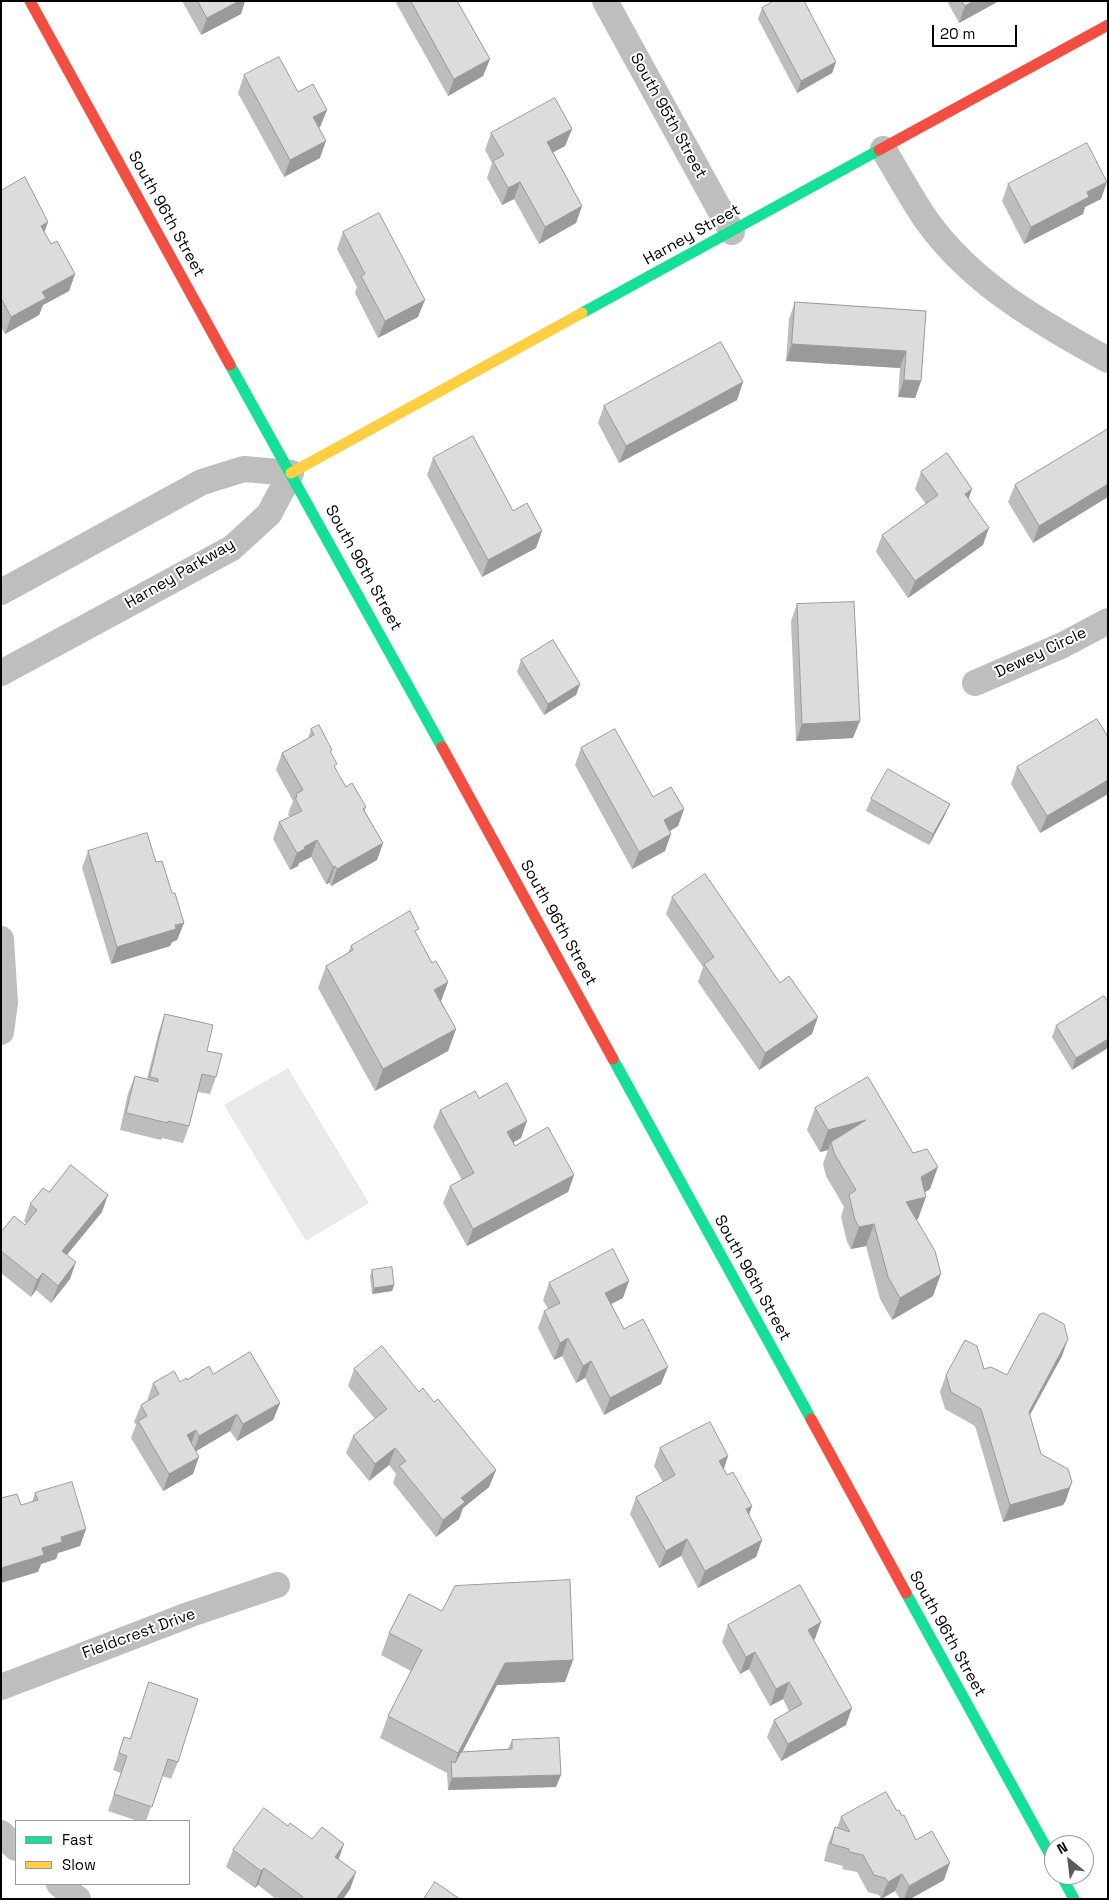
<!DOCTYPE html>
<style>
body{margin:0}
#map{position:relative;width:1109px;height:1900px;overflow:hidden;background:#fff;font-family:"Space Grotesk",sans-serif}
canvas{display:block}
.frame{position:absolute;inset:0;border:2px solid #000;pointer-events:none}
.legend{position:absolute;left:15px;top:1820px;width:175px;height:65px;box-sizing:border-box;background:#fff;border:1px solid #999;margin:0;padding:6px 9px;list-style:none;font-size:15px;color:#000}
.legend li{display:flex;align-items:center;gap:10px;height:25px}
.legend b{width:25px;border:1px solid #999}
.north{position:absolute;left:1044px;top:1835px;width:50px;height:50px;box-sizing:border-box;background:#fff;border:1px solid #999;border-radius:50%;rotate:331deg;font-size:14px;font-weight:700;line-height:20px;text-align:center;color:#000}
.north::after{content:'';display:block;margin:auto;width:18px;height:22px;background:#595959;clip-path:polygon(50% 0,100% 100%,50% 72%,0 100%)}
.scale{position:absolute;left:932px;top:25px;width:85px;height:22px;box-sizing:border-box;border:2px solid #000;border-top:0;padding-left:6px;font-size:15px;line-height:18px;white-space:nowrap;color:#000;-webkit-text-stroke:4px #fff;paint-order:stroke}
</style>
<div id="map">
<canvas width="1109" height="1900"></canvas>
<div class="frame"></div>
<ul class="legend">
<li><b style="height:6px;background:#16e098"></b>Fast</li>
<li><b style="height:6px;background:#ffcf43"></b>Slow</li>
</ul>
<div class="north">N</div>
<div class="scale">20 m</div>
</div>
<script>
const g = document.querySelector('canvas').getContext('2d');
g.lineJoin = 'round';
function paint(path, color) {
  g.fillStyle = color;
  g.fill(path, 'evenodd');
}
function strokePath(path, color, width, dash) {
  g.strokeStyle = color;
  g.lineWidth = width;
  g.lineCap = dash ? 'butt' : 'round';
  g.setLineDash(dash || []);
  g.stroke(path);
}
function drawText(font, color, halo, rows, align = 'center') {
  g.font = font + ' "Space Grotesk",sans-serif';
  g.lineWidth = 4;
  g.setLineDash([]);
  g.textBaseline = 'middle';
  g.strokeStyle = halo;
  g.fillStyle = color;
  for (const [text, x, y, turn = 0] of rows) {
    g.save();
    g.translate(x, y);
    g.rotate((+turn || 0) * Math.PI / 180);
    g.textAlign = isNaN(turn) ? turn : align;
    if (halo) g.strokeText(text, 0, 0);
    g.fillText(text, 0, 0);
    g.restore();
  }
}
paint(new Path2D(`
 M288 1068 369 1203 306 1241 224 1105Z`), '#eaeaea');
strokePath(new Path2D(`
 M605 1 732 232
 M883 149C898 173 911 198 927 221 973 285 1040 322 1108 360
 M1 592 202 482 244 469 291 473 269 514 232 548 1 673
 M975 683 1063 645 1108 621
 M1 939 5 1003 1 1032
 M1 1687 191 1614 277 1585
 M1 1833 16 1848
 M59 1884 78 1899`), '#bebebe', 26);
strokePath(new Path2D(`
 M582 313 879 150
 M230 365 442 747
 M613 1059 811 1419
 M906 1593 1054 1862
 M1061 1875 1074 1899`), '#16e098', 11);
strokePath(new Path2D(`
 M291 473 582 313`), '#ffcf43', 11);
strokePath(new Path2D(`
 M30 1 230 365
 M879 150 1108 25
 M442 747 613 1059
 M811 1419 906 1593`), '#f24e42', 11);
paint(new Path2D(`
 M182 1H245L241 14 201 35Z
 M395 1H457L490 59 483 76 448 96Z
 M947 1H999L959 23Z
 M762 8 836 62 832 73 797 93 758 19Z
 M244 75 298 92 327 110 320 127 319 128 320 158 284 177 238 93Z
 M572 129 565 146 553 152 582 206 576 223 539 244 514 199 502 205 487 178 492 163 485 150 491 133Z
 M1008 184 1101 199 1085 207 1083 214 1024 244 1002 201Z
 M1 191 48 222 44 232 51 244 75 274 69 291 43 305 39 315 5 334 1 327Z
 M343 232 418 317 378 338 355 293 357 287 337 249Z
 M795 302 926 311 921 381 915 398 898 397 900 368 786 361 789 319Z
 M743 382 737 400 619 463 598 423 604 406Z
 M1108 429 1033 543 1008 502 1015 485Z
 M433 458 513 511 542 531 536 548 482 577 427 475Z
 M921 472 969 499 983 545 908 598 876 552 882 535 926 504 915 489Z
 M797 604 853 738 796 741 791 621Z
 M521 660 580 684 576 695 544 715 517 672Z
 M311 729 331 753 335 769 346 787 366 807 365 811 383 843 377 860 331 886 329 883 326 884 311 857 299 863 298 866 290 870 273 839 279 822 290 817 288 815 289 811 293 801 276 770 282 753 308 739Z
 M1108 737V794L1040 833 1011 784 1017 767Z
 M581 748 653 797 684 809 678 826 670 831 665 851 632 869 575 765Z
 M871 799 945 815 929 845 866 811Z
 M88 851 156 862 172 893 184 923 177 940 172 942 170 946 111 964 82 868Z
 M672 897 812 1034 759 1070 698 982 703 967 666 914Z
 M417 935 432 963 448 982 441 1001 456 1029 448 1051 375 1091 318 988 326 966 348 953 351 946Z
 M1104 996 1072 1070 1052 1037 1056 1026Z
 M165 1014 207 1051 216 1077 210 1094 198 1092 189 1126 183 1143 162 1138 161 1140 120 1130 128 1093 135 1076 147 1079 159 1031Z
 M479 1098 521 1138 513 1142 515 1146 574 1175 568 1192 467 1246 443 1203 450 1186 462 1180 433 1127 440 1110Z
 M815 1108 930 1189 925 1192 918 1219H917L933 1296 892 1320 880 1299 866 1246 851 1249 847 1242 841 1217 844 1207 826 1176 823 1164 828 1150 820 1152 807 1130Z
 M49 1192 102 1212 67 1255 70 1279 51 1303 36 1290 31 1297 1 1273V1232L25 1225 26 1223 24 1221 30 1204Z
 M372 1270 394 1285 392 1291 372 1294 370 1276Z
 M549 1283 623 1298 611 1304 624 1329 661 1384 604 1415 585 1378 576 1383 562 1356 554 1360 538 1328 544 1311 548 1309 543 1300Z
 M1062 1356 1030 1415 1041 1454 1066 1500 1063 1505 1003 1522 975 1426 945 1409 940 1392 946 1375 984 1369 1007 1375Z
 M354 1369 419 1392 434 1402 496 1470 489 1487 463 1508 459 1519 436 1537 393 1483 396 1474 389 1465 369 1481 346 1453 353 1436 375 1419 348 1386Z
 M213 1374 280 1403 273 1420 237 1441 230 1431 196 1451 193 1474 163 1491 131 1438 136 1425 134 1422 141 1405 147 1401 153 1383 180 1382Z
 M660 1448 728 1456 724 1469 727 1475 752 1506 749 1515 762 1540 756 1557 698 1588 681 1556 659 1568 630 1514 636 1497 663 1482 654 1466Z
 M35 1493 86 1529 80 1546 58 1553 56 1559 41 1564 38 1572 21 1505 32 1502Z
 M442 1611 573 1660 565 1682 497 1685 462 1752 508 1749 512 1740 556 1787 448 1790 447 1773 380 1738 388 1716 411 1671 381 1655 389 1633Z
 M821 1622 814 1640 846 1725 781 1761 767 1737 774 1720 789 1711 783 1699 770 1706 749 1669 740 1674 722 1642 728 1625Z
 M149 1682 178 1762 171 1779 162 1776 146 1821H138L108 1811 121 1773 113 1770 118 1754 124 1737 130 1739Z
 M897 1811 916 1840 944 1880 910 1899H900L895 1891 881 1899 879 1895 868 1892 857 1872 842 1869 843 1866 824 1861 828 1844 835 1827 837 1828 841 1817Z
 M288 1826 338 1859 356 1872 350 1889 343 1899H276L258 1885 255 1888 226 1867 233 1850Z`), '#bdbdbd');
paint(new Path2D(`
 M239 1H245L241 14 201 35 207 18Z
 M974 1H999L959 23 965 6Z
 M490 59 483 76 448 96 454 79Z
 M836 62 832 73 797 93 801 81Z
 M327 110 320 127 307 134 313 117Z
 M572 129 565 146 541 159 547 142Z
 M326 141 320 158 284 177 290 160Z
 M520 182 514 199 502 205 508 188Z
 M1107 182 1101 199 1085 207 1083 214 1024 244 1031 227 1087 192Z
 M582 206 576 223 539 244 545 227Z
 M48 222 42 239 41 226Z
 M75 274 69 291 43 305 39 315 5 334 11 317 42 292Z
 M425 300 418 317 378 338 385 321Z
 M792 344 906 351 900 368 786 361Z
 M904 380 921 381 915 398 898 397Z
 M743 382 737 400 619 463 626 446Z
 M1108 484V497L1033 543 1039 526Z
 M972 489 966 506 965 494Z
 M989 528 983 545 908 598 915 581Z
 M542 531 536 548 482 577 488 560Z
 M580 684 576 695 544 715 548 704Z
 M860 721 853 738 796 741 802 724Z
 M1108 780V794L1040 833 1047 816Z
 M950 804 945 815 929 845 933 834Z
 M684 809 678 826 658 838 664 820Z
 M671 834 665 851 632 869 639 852Z
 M317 840 311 857 299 863 298 866 290 870 297 853 304 847Z
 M383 843 377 860 331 886 337 869Z
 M335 866 329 883 326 884 333 867Z
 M184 923 177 940 172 942 170 946 111 964 117 947Z
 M448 982 440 1004 434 990Z
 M818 1017 812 1034 759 1070 765 1053Z
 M456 1029 448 1051 375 1091 383 1069Z
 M1108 1039V1048L1072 1070 1076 1058Z
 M866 1120 831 1142 828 1150 820 1152 828 1130Z
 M527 1121 521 1138 501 1149 507 1132Z
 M938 1167 930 1189 913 1199 921 1177Z
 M574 1175 568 1192 467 1246 473 1229Z
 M108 1195 102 1212 56 1268 62 1251Z
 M926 1197 918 1219 898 1224 906 1202Z
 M874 1224 866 1246 851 1249 859 1227Z
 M76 1262 70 1279 51 1303 58 1286Z
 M43 1273 36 1290 31 1297 37 1280Z
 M941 1274 933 1296 892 1320 900 1298Z
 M629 1281 623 1298 599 1310 605 1293Z
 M394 1285 392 1291 372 1294 374 1288Z
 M568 1338 562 1356 554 1360 560 1343Z
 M1068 1339 1062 1356 1022 1429 1029 1412Z
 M591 1361 585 1378 576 1383 583 1366Z
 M668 1367 661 1384 604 1415 610 1398Z
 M280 1403 273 1420 237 1441 243 1424Z
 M237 1414 230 1431 193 1453 199 1436Z
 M196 1430 190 1447 187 1435Z
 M395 1448 389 1465 369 1481 375 1464Z
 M728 1456 722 1473 719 1461Z
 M199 1457 193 1474 163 1491 169 1474Z
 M496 1470 489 1487 463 1508 459 1519 436 1537 443 1520 461 1498Z
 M1072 1482 1066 1500 1063 1505 1003 1522 1010 1505Z
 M752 1506 746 1523V1509Z
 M86 1529 80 1546 58 1553 56 1559 41 1564 38 1572 1 1583V1568L42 1548 61 1537Z
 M687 1539 681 1556 659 1568 666 1551Z
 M762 1540 756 1557 698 1588 705 1571Z
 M821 1622 815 1639 802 1647 808 1630Z
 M755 1652 749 1669 740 1674 746 1657Z
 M573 1660 565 1682 497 1685 452 1772 458 1753 505 1663Z
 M789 1682 783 1699 770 1706 776 1689Z
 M852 1708 846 1725 781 1761 788 1744Z
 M561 1775 556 1787 448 1790 452 1778Z
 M344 1844 338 1861 335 1857Z
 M950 1863 944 1880 910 1899H904L909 1886Z
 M264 1868 258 1885 255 1888 261 1871Z
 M356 1872 350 1889 343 1899H336Z
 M902 1874 895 1891 881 1899 888 1882Z`), '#9a9a9a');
const building = new Path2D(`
 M198 1H239L207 18Z
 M411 1H457L490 59 454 79Z
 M774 1H804L836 62 801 81 762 8Z
 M962 1H974L965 6Z
 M279 57 298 92 313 84 327 110 313 117 326 141 290 160 244 75Z
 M555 98 572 129 547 142 582 206 545 227 520 182 508 188 493 161 504 155 491 133Z
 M1087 143 1107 182 1087 192 1089 197 1031 227 1008 184Z
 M25 177 48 222 41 226 51 244 57 241 75 274 42 292 46 298 11 317 1 298V191Z
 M379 213 425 300 385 321 361 276 365 274 343 232Z
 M795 302 926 311 921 381 904 380 906 351 792 344Z
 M721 342 743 382 626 446 604 406Z
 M1108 429V484L1039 526 1015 485Z
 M473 436 513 511 527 503 542 531 488 560 433 458Z
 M947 453 972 489 965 494 989 528 915 581 882 535 938 495 921 472Z
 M854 602 860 721 802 724 797 604Z
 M553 640 580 684 548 704 521 660Z
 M1097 719 1108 737V780L1047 816 1017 767Z
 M319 725 332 750 330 751 337 764 334 766 346 787 352 783 366 807 363 809 383 843 337 869 335 866 333 867 317 840 304 847 305 849 297 853 279 822 302 811 295 798 297 797 296 794 303 790 282 753 314 735 311 729Z
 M615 729 653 797 671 787 684 809 664 820 671 834 639 852 581 748Z
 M888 769 950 804 933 834 871 799Z
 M147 833 156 862 162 861 172 893H175L184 923 175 925 176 929 117 947 88 851Z
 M705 874 780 983 789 976 818 1017 765 1053 704 964 714 957 672 897Z
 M410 911 419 929 415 931 432 963 436 961 448 982 434 990 456 1029 383 1069 326 966 353 950 351 946Z
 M1104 996 1108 1002V1039L1076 1058 1056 1026Z
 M165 1014 213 1025 207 1051 222 1054 216 1077 202 1074 189 1126 168 1121V1123L126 1113 135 1076 158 1082V1079L150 1077Z
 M868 1077 913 1153 927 1149 938 1167 921 1177 926 1197 906 1202 935 1251 941 1274 900 1298 888 1277 874 1224 859 1227 855 1220 849 1195 856 1190 834 1153 831 1142 866 1120 828 1130 815 1108Z
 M507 1083 527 1121 507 1132 515 1146 548 1127 574 1175 473 1229 450 1186 474 1173 440 1110 475 1091 479 1098Z
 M71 1165 108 1195 62 1251 76 1262 58 1286 43 1273 37 1280 1 1251V1232L14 1216 25 1225 37 1210 30 1204 43 1188 49 1192Z
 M613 1249 629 1281 605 1293 624 1329 643 1319 668 1367 610 1398 591 1361 583 1366 568 1338 560 1343 544 1311 560 1303 549 1283Z
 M392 1267 394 1285 374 1288 372 1270Z
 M1044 1313 1064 1324 1068 1339 1029 1412 1041 1454 1068 1469 1072 1482 1069 1488 1010 1505 981 1409 951 1392 946 1375 965 1340 977 1346 984 1369 991 1367 1007 1375 1039 1315Z
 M382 1346 419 1392 423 1388 434 1402 438 1399 496 1470 461 1498 465 1502 443 1520 399 1466 406 1461 395 1448 375 1464 353 1436 387 1409 354 1369Z
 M250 1352 280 1403 243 1424 237 1414 199 1436 196 1430 187 1435 199 1457 169 1474 138 1421 147 1416 141 1405 159 1394 153 1383 174 1371 180 1382 186 1378 187 1380 209 1366 213 1374Z
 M710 1422 728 1456 719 1461 727 1475 733 1472 752 1506 746 1509 762 1540 705 1571 687 1539 666 1551 636 1497 675 1475 660 1448Z
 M72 1482 86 1529 61 1537 62 1542 42 1548 44 1555 1 1568V1498L17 1494 21 1505 38 1500 35 1493Z
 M570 1580 573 1660 505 1663 458 1753 388 1716 422 1650 389 1633 409 1594 442 1611 455 1586Z
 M800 1585 821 1622 808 1630 852 1708 788 1744 774 1720 802 1704 789 1682 776 1689 755 1652 746 1657 728 1625Z
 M149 1682 198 1699 178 1762 168 1759 152 1807 114 1794 127 1756 119 1753 124 1737 130 1739Z
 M559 1738 561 1775 452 1778 451 1761 455 1763 461 1752 512 1749V1740Z
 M886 1792 897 1811 899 1810 902 1816 904 1815 916 1840 932 1831 950 1863 909 1886 902 1874 888 1882 885 1878 874 1875 863 1855 849 1852V1849L831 1844 835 1827 850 1832 841 1817Z
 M264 1808 288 1826 290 1823 312 1839 322 1827 344 1844 335 1857 356 1872 336 1899H302L303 1897 264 1868 261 1871 233 1850Z
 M435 1882 460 1899H424Z`);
paint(building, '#dcdcdc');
strokePath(building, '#9a9a9a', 1);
drawText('16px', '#000', '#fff', [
 ["South 95th Street",668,116,61],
 ["South 96th Street",166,214,61],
 ["Harney Street",692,235,-29],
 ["South 96th Street",363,568,61],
 ["Harney Parkway",180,574,-30],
 ["Dewey Circle",1041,653,-25],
 ["South 96th Street",558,923,61],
 ["South 96th Street",752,1278,61],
 ["Fieldcrest Drive",139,1634,-20],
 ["South 96th Street",947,1634,61]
]);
</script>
